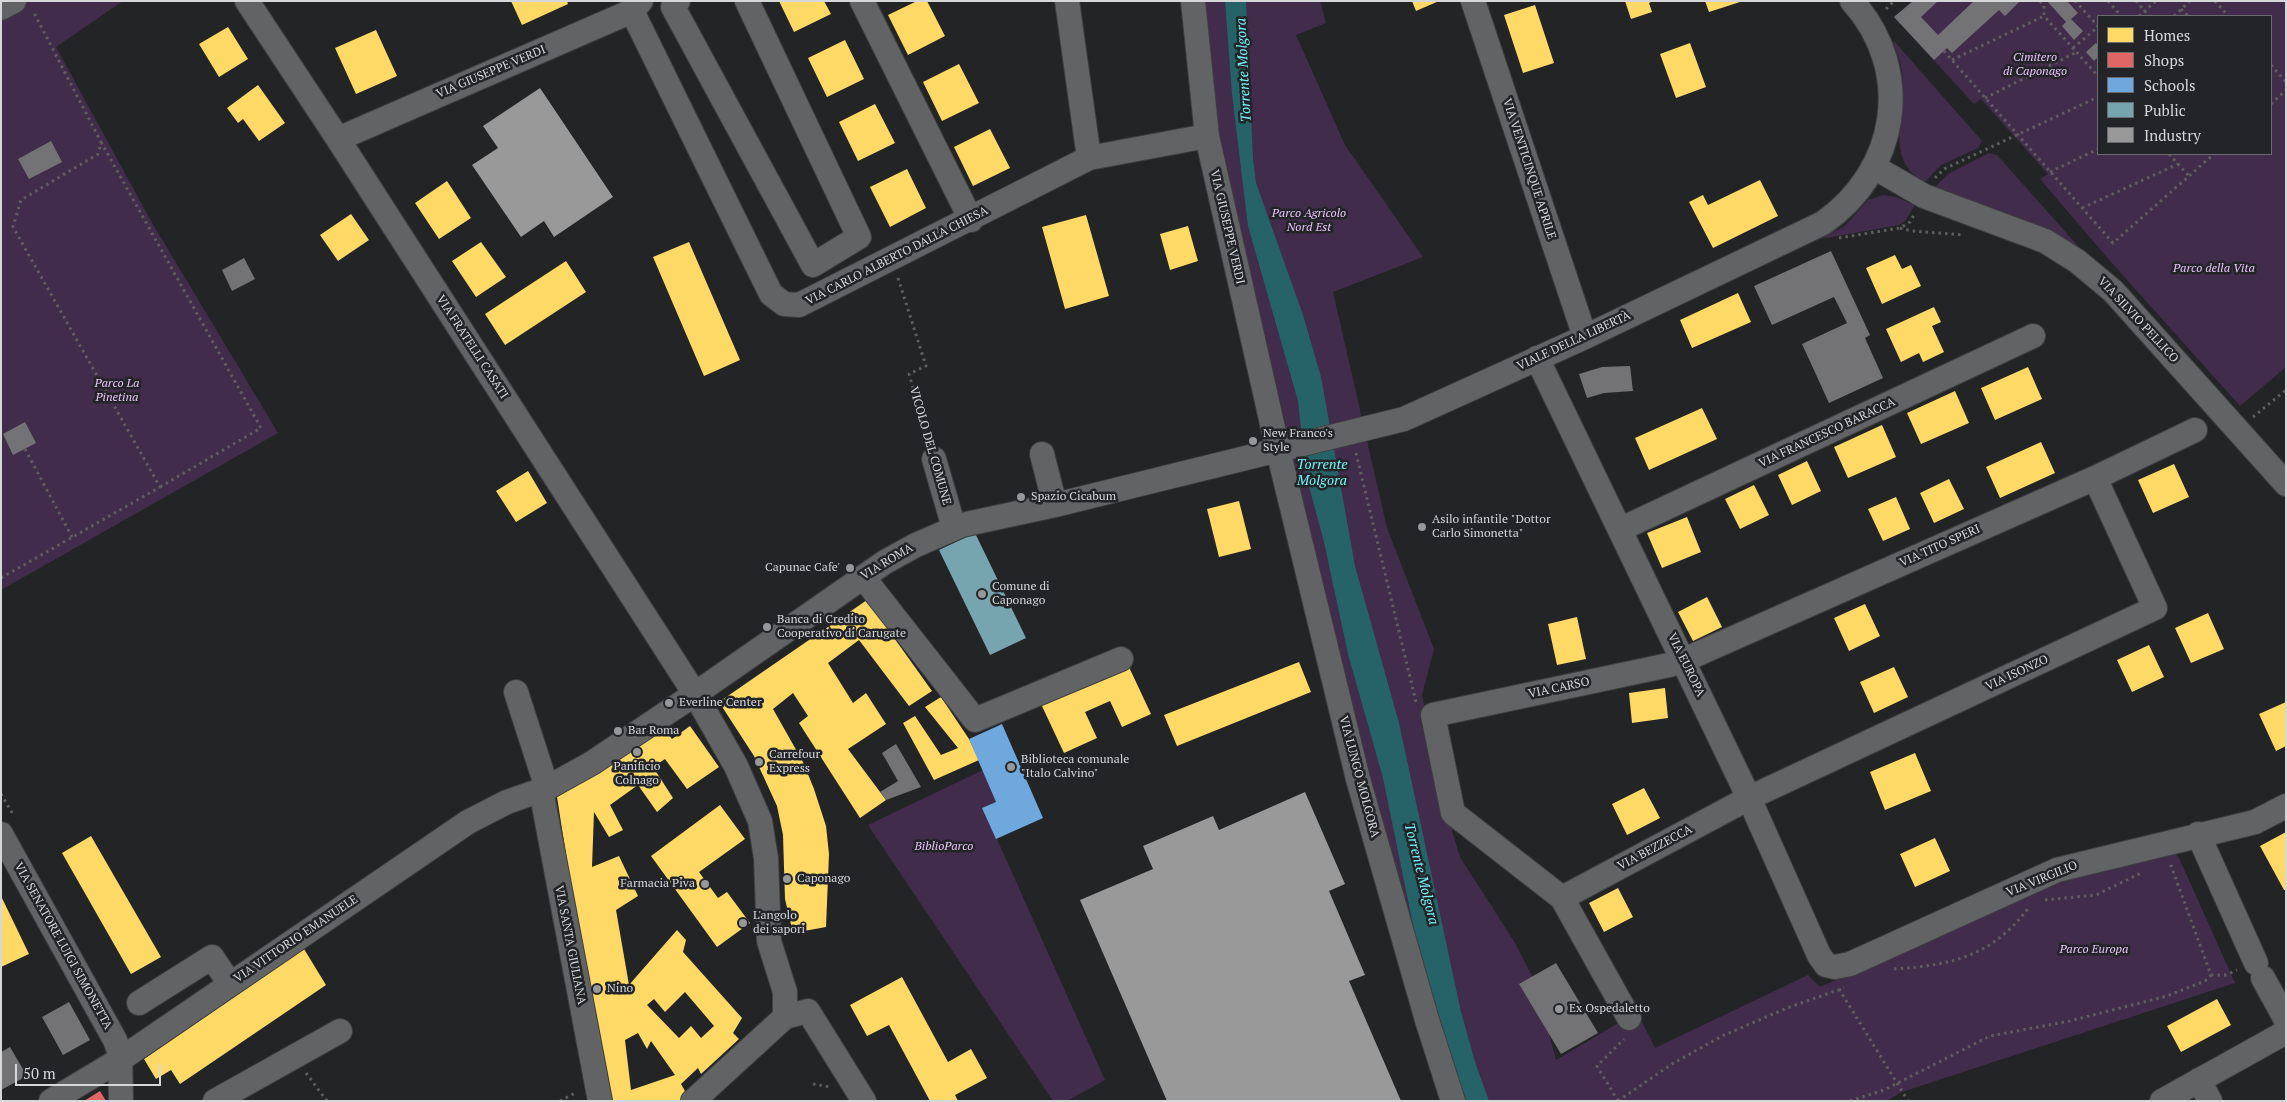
<!DOCTYPE html>
<meta charset="utf-8">
<style>
body{margin:0}
#map{position:relative;width:2287px;height:1102px;overflow:hidden;background:#232426;font-family:"PT Serif",serif}
canvas{display:block}
.frame{position:absolute;inset:0;border:2px solid #d5d7d9;pointer-events:none}
.legend{position:absolute;left:2097px;top:15px;width:175px;height:140px;box-sizing:border-box;background:#222427;border:1px solid #6a6c6e;margin:0;padding:6px 9px;list-style:none;font-size:15px;color:#d5d7d9}
.legend li{display:flex;align-items:center;gap:10px;height:25px}
.legend b{width:25px;border:1px solid #6a6c6e}
.scale{position:absolute;left:15px;top:1064px;width:146px;height:22px;box-sizing:border-box;border:2px solid #d5d7d9;border-top:0;padding-left:6px;font-size:15px;line-height:18px;white-space:nowrap;color:#d5d7d9;-webkit-text-stroke:4px #222427;paint-order:stroke}
</style>
<div id="map">
<canvas width="2287" height="1102"></canvas>
<div class="frame"></div>
<ul class="legend">
<li><b style="height:14px;background:#ffd966"></b>Homes</li>
<li><b style="height:14px;background:#e06666"></b>Shops</li>
<li><b style="height:14px;background:#6fa8dc"></b>Schools</li>
<li><b style="height:14px;background:#76a5af"></b>Public</li>
<li><b style="height:14px;background:#999"></b>Industry</li>
</ul>
<div class="scale">50 m</div>
</div>
<script>
const g = document.querySelector('canvas').getContext('2d');
g.lineJoin = 'round';
function paint(path, color) {
  g.fillStyle = color;
  g.fill(path, 'evenodd');
}
function strokePath(path, color, width, dash) {
  g.strokeStyle = color;
  g.lineWidth = width;
  g.lineCap = dash ? 'butt' : 'round';
  g.setLineDash(dash || []);
  g.stroke(path);
}
function drawText(font, color, halo, rows, align = 'center') {
  g.font = font + ' "PT Serif",serif';
  g.lineWidth = 5;
  g.setLineDash([]);
  g.textBaseline = 'middle';
  g.strokeStyle = halo;
  g.fillStyle = color;
  for (const [text, x, y, turn = 0] of rows) {
    g.save();
    g.translate(x, y);
    g.rotate((+turn || 0) * Math.PI / 180);
    g.textAlign = isNaN(turn) ? turn : align;
    if (halo) g.strokeText(text, 0, 0);
    g.fillText(text, 0, 0);
    g.restore();
  }
}
paint(new Path2D(`
 M1 1H123L56 47 151 221 278 433 1 590Z
 M1197 1H1320L1326 23 1296 35 1345 145 1423 257 1333 292 1387 528 1434 649 1422 695 1452 831 1460 857 1515 943 1535 982 1556 1060 1637 1012 1655 1048 1808 975 1820 987 2070 877 2175 853 2180 860 2235 983 1902 1092 1886 1101H1453L1289 474 1286 425 1217 155Z
 M1913 1H2286V367L2240 406 2111 262 2040 179 2048 174 1981 99 1974 104 1894 17ZM2098 16H2271V154H2098Z
 M1894 41 1982 141 1978 148 1941 165 1925 182C1884 161 1905 115 1903 80 1902 66 1898 54 1892 42Z
 M1989 153 1997 155 2087 256 2050 231 1935 187 1948 174Z
 M1883 195 1896 197 1915 205 1905 221 1899 225 1820 239 1845 226 1868 200Z
 M983 770 996 802 983 808 1105 1080 1067 1101H1053L868 825Z`), '#422c4c');
paint(new Path2D(`
 M1225 1H1246L1253 159 1256 183 1303 315 1321 377 1355 566 1399 723 1461 1012 1476 1065 1489 1101H1462L1419 954 1383 778 1348 654 1324 542 1306 475 1298 401 1248 226 1232 94Z`), '#256368');
paint(new Path2D(`
 M511 1H567L568 4 522 25Z
 M779 1H824L831 14 794 32Z
 M917 1H927L945 36 908 55 888 15Z
 M1412 1H1439L1416 11Z
 M1625 1H1653L1649 3 1652 12 1631 19Z
 M1705 1H1740V2L1709 12Z
 M1535 5 1554 63 1523 73 1504 15Z
 M228 27 248 59 219 77 199 44Z
 M376 30 397 76 356 94 335 48Z
 M845 40 864 79 827 97 808 58Z
 M1690 43 1706 87 1676 98 1660 54Z
 M959 64 979 103 942 121 923 82Z
 M258 85 285 123 259 141 243 119 238 123 227 108Z
 M875 104 895 143 858 161 839 122Z
 M990 129 1010 168 973 186 954 147Z
 M907 169 926 208 890 227 870 187Z
 M1760 180 1778 216 1713 248 1689 202 1703 195 1708 205Z
 M447 181 471 218 439 239 415 203Z
 M351 214 369 240 338 261 320 235Z
 M1086 215 1109 296 1065 309 1042 227Z
 M1188 226 1198 261 1170 270 1160 234Z
 M481 242 506 277 476 297 452 261Z
 M689 242 740 360 704 376 653 257Z
 M1895 255 1902 269 1911 265 1921 286 1882 304 1866 268Z
 M566 261 586 292 505 345 485 314Z
 M1738 293 1751 322 1692 348 1680 320Z
 M1934 307 1941 322 1932 326 1944 352 1923 362 1919 353 1901 362 1886 329Z
 M2028 367 2042 399 1995 420 1981 388Z
 M1955 391 1969 423 1921 444 1907 413Z
 M1702 408 1717 439 1649 470 1635 438Z
 M1882 425 1896 457 1848 478 1834 447Z
 M2041 442 2055 473 2000 498 1986 467Z
 M1807 461 1821 491 1792 505 1778 475Z
 M2174 464 2189 497 2153 513 2138 480Z
 M528 471 547 503 516 522 496 491Z
 M1949 479 1964 509 1934 523 1920 493Z
 M1754 485 1769 515 1740 529 1725 499Z
 M1896 497 1910 529 1883 541 1868 509Z
 M1239 501 1251 549 1219 557 1207 509Z
 M1687 517 1701 552 1662 568 1647 533Z
 M1707 597 1722 627 1693 641 1678 612Z
 M867 600 932 691 909 706 859 640 828 663 853 703 866 693 886 724 848 749 886 800 860 818 799 723 808 716 793 693 773 709 803 762 814 789 826 826 829 854 826 927 793 933 785 899 783 835 777 806 754 756 719 702Z
 M1865 604 1880 636 1849 651 1834 618Z
 M2208 613 2224 649 2191 663 2175 628Z
 M1577 617 1586 659 1557 665 1548 624Z
 M2149 645 2164 677 2132 692 2117 660Z
 M1299 662 1311 692 1177 746 1164 715Z
 M1128 665 1151 714 1122 727 1110 701 1085 712 1097 738 1064 753 1041 704Z
 M1894 667 1908 697 1874 713 1860 682Z
 M1665 688 1668 718 1632 723 1629 693Z
 M941 697 969 739 979 760 934 780 903 723 915 716 941 755 958 748 925 707Z
 M2286 702V746L2276 751 2259 714Z
 M690 726 719 767 687 789 665 759 653 767 673 798 657 812 638 785 610 805 623 830 609 837 594 812 592 867 619 856 638 896 616 910 629 985 677 930 686 940 683 952 742 1018 733 1033 739 1039 701 1074 698 1068 681 1084 690 1100 611 1101 601 1040 595 1020 583 948 576 918 557 797 594 775 663 727 672 739ZM685 992 714 1026 701 1038 691 1026 679 1038 647 1005 654 999 665 1012ZM638 1033 647 1049 651 1041 675 1075 631 1090 625 1040Z
 M1915 753 1931 791 1885 810 1870 772Z
 M1644 788 1660 818 1627 835 1612 804Z
 M720 805 745 839 699 872 718 898 727 892 750 923 717 947 651 856Z
 M2286 832V890H2284L2260 846Z
 M91 836 161 957 131 974 62 853Z
 M1935 838 1950 871 1915 887 1900 854Z
 M1618 888 1633 917 1604 932 1589 903Z
 M1 896 29 954 1 967Z
 M304 949 326 985 180 1084 171 1070 156 1079 144 1059Z
 M902 977 948 1062 971 1049 987 1078 955 1095 958 1101H930L889 1025 867 1036 850 1005Z
 M2217 999 2231 1025 2181 1052 2167 1026Z`), '#ffd966');
paint(new Path2D(`
 M100 1091 106 1101H84Z`), '#e06666');
paint(new Path2D(`
 M1002 724 1043 818 996 839 982 808 996 802 969 739Z`), '#6fa8dc');
paint(new Path2D(`
 M975 533 1026 638 990 655 939 550Z`), '#76a5af');
paint(new Path2D(`
 M540 88 613 197 554 237 544 221 521 237 472 165 498 148 483 126Z
 M1305 792 1345 884 1329 891 1365 975 1349 981 1401 1101H1167L1080 900 1153 869 1143 846 1213 816 1219 830Z`), '#999');
paint(new Path2D(`
 M1913 1H1938L1921 17 1938 35 1974 1H2020L2005 16 1999 10 1952 53 1947 48 1934 60 1894 17Z
 M2047 1H2067L2078 13 2071 19 2083 31 2074 40 2062 26 2066 22Z
 M2096 43 2098 46V57L2094 61 2086 52Z
 M51 141 62 162 29 179 18 159Z
 M1831 251 1870 335 1865 338 1883 378 1829 403 1802 344 1847 323 1834 297 1772 325 1754 286Z
 M244 258 255 279 232 291 222 270Z
 M1630 366 1633 391 1604 393 1587 398 1579 374 1602 367Z
 M25 422 36 443 13 455 3 434Z
 M896 744 921 787 886 800 880 792 898 781 882 753Z
 M1556 963 1598 1033 1561 1054 1519 984Z
 M69 1002 90 1040 63 1055 42 1017Z
 M10 1047 27 1076 1 1090V1052Z`), '#737375');
const minor = new Path2D(`
 M247 1 338 139 695 694 736 766 760 821 766 858 769 941 785 992V1017L693 1101
 M678 1 673 7 813 265 859 237 747 1
 M862 1 971 220
 M1067 1 1089 158
 M1193 1 1207 136 1278 450 1358 779 1427 1020 1453 1101
 M1473 1 1585 337
 M1 8 14 1
 M632 11 771 294 784 304 799 305 1089 158 1207 136
 M338 139 632 11 641 1
 M1874 167 1924 196 2045 241 2077 261 2113 291 2286 484
 M1537 358 1749 798 1819 955 1826 965 1835 967 1850 964 2057 870 2255 822 2286 806
 M1042 454 1055 505
 M934 459 954 528
 M1621 529 2033 336
 M863 577 975 720 1121 659
 M516 692 547 788
 M541 790 600 1101
 M1 834 115 1040 120 1053 121 1101
 M2198 834 2256 963
 M1562 898 1749 798 2155 608 2095 478
 M2263 978 2286 1020
 M139 1003 212 957 230 984
 M785 1017 808 1011 864 1101
 M1629 1018 1562 898 1453 813 1433 715 1669 665 1684 660 2095 478 2195 430
 M2199 1080 2210 1101
 M51 1101 121 1059 468 822 507 802 547 788 592 763 695 694 885 562 916 545 962 525 1055 505 1404 419 1585 337 1823 223C1898 171 1915 71 1852 1
 M215 1101 340 1031
 M2162 1101 2286 1032`);
strokePath(minor, '#3d3e3f', 26);
strokePath(new Path2D(`
 M2040 1 2044 6V16L2098 76
 M2075 1 2098 26
 M2108 1 2121 16
 M2136 1 2149 16
 M2215 1 2228 16
 M1886 9 1894 1
 M2181 9 2188 16
 M2139 16 2156 1
 M2174 16 2190 1
 M2073 48 2098 27
 M1944 51 2113 243 2214 154
 M1952 60 2044 16
 M2271 65 2286 82
 M1985 98 2077 52
 M2271 104 2286 90
 M101 142 261 428 160 487
 M2169 154 2189 176
 M2050 172 2098 149
 M1935 178 1944 169 2098 97
 M2082 208 2178 164
 M1900 228 1912 231 1964 235
 M1839 238 1900 228 1910 222 1915 213
 M898 278 926 366 909 374 928 439
 M2253 417 2286 390
 M25 449 72 537
 M1356 453 1416 702
 M1 578 160 487 13 227 21 200 98 154 101 142 33 11
 M1 794 14 816
 M2045 900 2096 895 2143 872
 M1894 969C1953 965 1993 956 2030 906
 M2211 975H2226L2237 970
 M1839 989 1908 1101
 M306 1073 327 1101
 M813 1084 830 1087
 M560 1101 577 1092
 M1618 1101 1672 1064 1722 1036 1787 1008 1844 988
 M1618 1101 1597 1066 1624 1039
 M1850 1101 1884 1090 1990 1036 2070 1021 2167 996 2205 981 2211 975 2170 863`), '#5e5e5f', 3, [2.5, 4]);
strokePath(minor, '#626364', 24);
for (const [x, y, r, color] of [
 [1253,441,5,"#97989a"],
 [1021,497,5,"#97989a"],
 [1422,527,5,"#97989a"],
 [850,568,5,"#97989a"],
 [982,594,5,"#97989a"],
 [767,627,5,"#97989a"],
 [669,703,5,"#97989a"],
 [618,731,5,"#97989a"],
 [637,752,5,"#97989a"],
 [759,762,5,"#97989a"],
 [1011,767,5,"#97989a"],
 [787,879,5,"#97989a"],
 [705,884,5,"#97989a"],
 [743,923,5,"#97989a"],
 [597,989,5,"#97989a"],
 [1559,1009,5,"#97989a"]
]) {
  const dot = new Path2D();
  dot.arc(x, y, r, 0, 2 * Math.PI);
  g.fillStyle = color;
  g.fill(dot);
  strokePath(dot, '#222427', 2);
}
drawText('italic 12px', '#ebc2fd', '#222427', [
 ["Cimitero",2035,58],
 ["di Caponago",2035,72],
 ["Parco Agricolo",1309,214],
 ["Nord Est",1309,228],
 ["Parco della Vita",2214,269],
 ["Parco La",117,384],
 ["Pinetina",117,398],
 ["BiblioParco",944,847],
 ["Parco Europa",2094,950]
]);
drawText('12px', '#d5d7d9', '#222427', [
 ["VIA GIUSEPPE VERDI",491,72,-23],
 ["VIA VENTICINQUE APRILE",1529,169,72],
 ["VIA GIUSEPPE VERDI",1227,227,77],
 ["VIA CARLO ALBERTO DALLA CHIESA",897,256,-27],
 ["VIA SILVIO PELLICO",2138,320,47],
 ["VIALE DELLA LIBERTÀ",1574,341,-25],
 ["VIA FRATELLI CASATI",472,347,57],
 ["VIA FRANCESCO BARACCA",1827,433,-25],
 ["VICOLO DEL COMUNE",930,446,74],
 ["VIA TITO SPERI",1940,546,-24],
 ["VIA ROMA",887,562,-31],
 ["VIA EUROPA",1686,665,64],
 ["VIA ISONZO",2017,673,-25],
 ["VIA CARSO",1559,688,-12],
 ["VIA LUNGO MOLGORA",1359,777,75],
 ["VIA BEZZECCA",1655,848,-28],
 ["VIA VIRGILIO",2042,879,-22],
 ["VIA VITTORIO EMANUELE",296,939,-34],
 ["VIA SANTA GIULIANA",570,945,79],
 ["VIA SENATORE LUIGI SIMONETTA",63,946,61]
]);
drawText('12px', '#d5d7d9', '#222427', [
 ["New Franco's",1263,434],
 ["Style",1263,448],
 ["Spazio Cicabum",1031,497],
 ["Asilo infantile \"Dottor",1432,520],
 ["Carlo Simonetta\"",1432,534],
 ["Capunac Cafe'",840,568,"right"],
 ["Comune di",992,587],
 ["Caponago",992,601],
 ["Banca di Credito",777,620],
 ["Cooperativo di Carugate",777,634],
 ["Everline Center",679,703],
 ["Bar Roma",628,731],
 ["Carrefour",769,755],
 ["Express",769,769],
 ["Biblioteca comunale",1021,760],
 ["\"Italo Calvino\"",1021,774],
 ["Panificio",637,767,"center"],
 ["Colnago",637,781,"center"],
 ["Caponago",797,879],
 ["Farmacia Piva",695,884,"right"],
 ["L'angolo",753,916],
 ["dei sapori",753,930],
 ["Nino",607,989],
 ["Ex Ospedaletto",1569,1009]
], 'left');
drawText('italic 14px', '#74f5ff', '#222427', [
 ["Torrente Molgora",1244,70,-93],
 ["Torrente",1322,465],
 ["Molgora",1322,481],
 ["Torrente Molgora",1421,874,76]
]);
</script>
